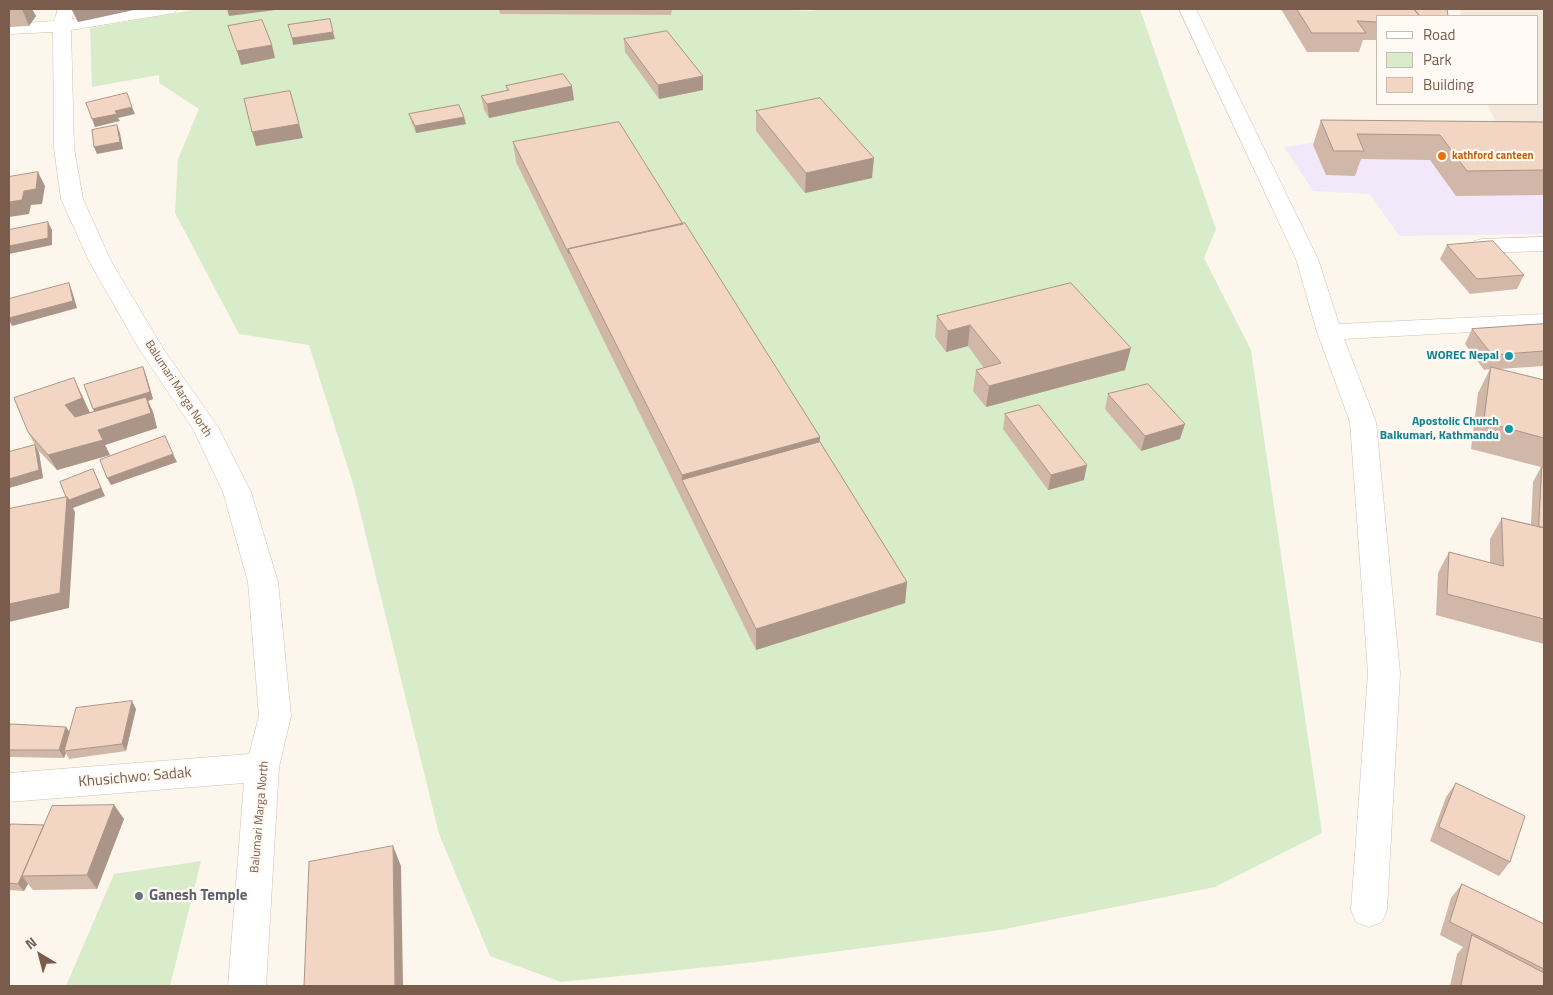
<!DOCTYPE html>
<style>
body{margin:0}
#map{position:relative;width:1553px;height:995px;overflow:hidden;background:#fdf6ec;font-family:"Titillium Web",sans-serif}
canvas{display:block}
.frame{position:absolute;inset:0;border:10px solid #7a5c4d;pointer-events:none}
.legend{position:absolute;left:1376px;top:15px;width:162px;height:90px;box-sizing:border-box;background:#fffaf3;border:1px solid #cabbb1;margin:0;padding:6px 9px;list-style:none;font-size:15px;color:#7a5c4d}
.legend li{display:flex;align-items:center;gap:10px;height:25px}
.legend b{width:25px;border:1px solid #cabbb1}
.north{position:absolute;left:15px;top:930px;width:50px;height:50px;-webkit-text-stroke:4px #fffaf3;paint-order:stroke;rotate:323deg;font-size:14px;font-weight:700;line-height:20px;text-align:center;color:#7a5c4d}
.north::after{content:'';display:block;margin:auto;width:18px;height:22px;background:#7a5c4d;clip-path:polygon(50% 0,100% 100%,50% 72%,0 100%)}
</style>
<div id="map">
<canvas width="1553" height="995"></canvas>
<div class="frame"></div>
<ul class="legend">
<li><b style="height:6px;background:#fff"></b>Road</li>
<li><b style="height:14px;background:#d8ecc9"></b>Park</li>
<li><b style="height:14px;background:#f3d5c3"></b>Building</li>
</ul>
<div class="north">N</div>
</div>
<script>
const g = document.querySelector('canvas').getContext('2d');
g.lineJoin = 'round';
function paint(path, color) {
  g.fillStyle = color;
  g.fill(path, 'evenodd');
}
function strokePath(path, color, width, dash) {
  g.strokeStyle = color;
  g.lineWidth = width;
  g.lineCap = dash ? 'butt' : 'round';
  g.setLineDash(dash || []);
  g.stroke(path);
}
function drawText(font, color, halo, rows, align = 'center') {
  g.font = font + ' "Titillium Web",sans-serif';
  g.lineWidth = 4.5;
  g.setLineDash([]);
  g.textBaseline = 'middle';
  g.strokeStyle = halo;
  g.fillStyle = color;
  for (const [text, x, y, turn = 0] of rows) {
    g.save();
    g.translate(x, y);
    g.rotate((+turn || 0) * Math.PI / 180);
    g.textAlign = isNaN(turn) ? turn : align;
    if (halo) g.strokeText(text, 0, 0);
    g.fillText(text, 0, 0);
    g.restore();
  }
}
paint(new Path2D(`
 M1460 9H1544V136L1499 129 1487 104H1537V16H1461Z`), '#f5e8da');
paint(new Path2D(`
 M1326 141 1544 151V234L1399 236 1370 194 1313 191 1284 147Z`), '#f3e8fa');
paint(new Path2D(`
 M199 9H770L811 11 824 9H1140L1216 229 1204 258 1251 350 1322 833 1215 887 1000 930 757 962 561 982 490 956 439 834 354 487 309 345 239 334 175 213 178 159 199 109 159 83V75L92 87 90 28Z
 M201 861 170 986H66L114 874Z`), '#d8ecc9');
const minor = new Path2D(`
 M58 9H74L72 19 137 9H177L174 13 168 14 71 30 74 148 83 199 111 261 164 350 218 427 251 492 278 582 291 716 279 767 266 986H228L244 783 9 802V773L249 754 259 716 248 582 223 492 193 429 141 352 89 261 61 199 54 148 53 32 9 34V24L54 21Z
 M1179 9H1196L1318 259 1339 324 1544 314V328L1344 339 1376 422 1400 673 1387 910 1382 922 1369 927 1356 922 1351 910 1368 673 1350 422 1317 332 1296 259Z
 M1544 237V251L1482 253 1474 251 1471 246 1474 241 1482 239Z`);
strokePath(minor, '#d1beb0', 1);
paint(minor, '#fff');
paint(new Path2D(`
 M9 9H32L36 16 29 26 9 27Z
 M71 9H138L78 22Z
 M499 9H672L671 15 500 14Z
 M1281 9H1447L1377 16V40H1363L1359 52H1307Z
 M624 39 703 90 659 99 625 52Z
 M506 86 574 100 489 118 484 110 481 96 507 91Z
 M756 111 872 178 805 193 756 131Z
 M409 114 466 124 416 133 411 121Z
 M1321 120 1544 122V195L1456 196 1430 160 1361 159 1355 176 1326 175 1313 145Z
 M513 142 683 224 820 437V442L907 582 905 603 756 650 516 162Z
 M1447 245 1524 275 1517 289 1470 294 1440 259Z
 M937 316 1125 370 986 407 973 391 976 370 984 368 968 346 946 352 935 337Z
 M1544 324V366L1499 369 1544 380V644L1436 615 1438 573 1449 552 1490 563V539L1502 518 1531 524 1533 482 1541 467 1471 449 1478 393 1490 369 1484 370 1465 344 1472 329Z
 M146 375 153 399 148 401 153 412 157 428 105 445 110 455 57 470 37 449 39 453 43 478 9 488V452L35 445 28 432 81 393 90 413 94 412Z
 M1108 394 1180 439 1141 451 1105 409Z
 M1005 414 1084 480 1048 490 1003 429Z
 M136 709 126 751 69 759 66 753 64 758 9 757V728L66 727 69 732Z
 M1456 783 1510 862 1499 876 1430 841 1446 797Z
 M114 805 124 819 97 889 33 890 28 884 24 891 9 890V829L44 825Z
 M1462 884 1544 924V986H1450L1457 954 1463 947 1440 935 1451 898Z`), '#d1b7a8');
paint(new Path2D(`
 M22 9H32L36 16 29 26Z
 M72 9H138L78 22Z
 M227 9H283L229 16Z
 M333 32 335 39 293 45 292 38Z
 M272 45 275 58 241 65 237 51Z
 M703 76V90L659 99 658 85Z
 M572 86 574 100 489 118 487 104Z
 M290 91 303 138 256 146 252 132Z
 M132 107 135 114 118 118 120 121 95 127 92 119 115 111Z
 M464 117 466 124 416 133 415 126Z
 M117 125 120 133 123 149 97 154 94 147Z
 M874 158 872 178 805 193 806 173Z
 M38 172 45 186 42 204 31 205 29 214 9 217V202L24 191Z
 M48 222 52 230V245L9 254V246Z
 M69 283 72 291 77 308 12 326 9 320V318Z
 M970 325 968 346 946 352 948 331Z
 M1131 348 1125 370 986 407 989 386Z
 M143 367 146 375 153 399 148 401 153 412 157 428 105 445 110 455 57 470 48 455 98 430 97 417 93 409Z
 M74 378 90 413 73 420 65 405Z
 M1185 424 1180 439 1141 451 1145 436Z
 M820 437 819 464 682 480V475Z
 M35 445 39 453 43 478 9 488V479Z
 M173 454 177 462 111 485 107 478Z
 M1087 465 1084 480 1048 490 1051 475Z
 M93 469 105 496 73 508 75 512 69 608 9 622V604L67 497Z
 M907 582 905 603 756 650V629Z
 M132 701 136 709 126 751 122 744Z
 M66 727 71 734 64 751 66 753 64 758 59 750Z
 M114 805 124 819 97 889 87 875Z
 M393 846 401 866 403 986H395Z
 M22 876 28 884 24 891 18 884Z`), '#aa9588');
const building = new Path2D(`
 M1297 9H1414L1420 16H1377V22L1357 21 1366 33H1312Z
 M1414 9H1447L1448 16H1420Z
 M330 19 333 32 292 38 288 25Z
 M262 20 272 45 237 51 228 26Z
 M667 31 703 76 658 85 624 39Z
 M563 74 572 86 487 104 481 96 509 90 506 86Z
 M290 91 299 124 252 132 244 99Z
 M127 93 132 107 115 111 117 114 92 119 86 103Z
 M820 98 874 158 806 173 756 111Z
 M459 105 464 117 415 126 409 114Z
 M1321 120 1544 122V170L1467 171 1440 135 1357 134 1364 151H1334Z
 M619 122 683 224 568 249 569 254 513 142Z
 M117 125 120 142 94 147 92 130Z
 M38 172 36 189 24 191 22 200 9 202V177Z
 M48 222V238L9 246V230Z
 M685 223 820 437 682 475 568 249Z
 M1493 241 1524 275 1477 279 1447 245Z
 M69 283 73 301 9 318V299Z
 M1071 283 1131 348 989 386 976 370 1001 363 970 325 948 331 937 316Z
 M1544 324V351L1492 355 1472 329Z
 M143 367 150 392 93 409 84 385Z
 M1491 367 1544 380V438L1484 422Z
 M74 378 82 398 65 405 75 417 146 397 151 413 98 430 103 440 48 455 28 432 14 398Z
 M1148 384 1185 424 1145 436 1108 394Z
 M1039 405 1087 465 1051 475 1005 414Z
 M165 436 173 454 107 478 100 460Z
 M820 442 907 582 756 629 682 480Z
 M35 445 39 470 9 479V452Z
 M1542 467 1544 468V528L1539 526Z
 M93 469 101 488 69 500 67 497H66L60 482Z
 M67 497 60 593 9 604V509Z
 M1502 518 1544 528V619L1447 594 1449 552 1503 566Z
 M132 701 122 744 64 751 76 708Z
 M11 724 66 727 59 750H9V728Z
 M1456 783 1525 816 1510 862 1439 827Z
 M114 805 87 875 22 876 52 806Z
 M11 824 44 825 18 884 9 883V829Z
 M393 846 395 986H304L309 862Z
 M1462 884 1544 924V969L1450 922Z
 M1472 935 1544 973V986H1461Z`);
paint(building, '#f3d5c3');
strokePath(building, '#aa9588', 1);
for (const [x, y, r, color] of [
 [1442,156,5,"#e8710a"],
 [1509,356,5,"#0f9aa8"],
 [1509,429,5,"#0f9aa8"],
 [139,896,5,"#6b7280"]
]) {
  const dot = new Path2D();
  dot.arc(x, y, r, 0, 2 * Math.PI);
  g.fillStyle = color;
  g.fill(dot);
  strokePath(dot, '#fffaf3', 2);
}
drawText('bold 11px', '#c56008', '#fffaf3', [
 ["kathford canteen",1452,156]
], 'left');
drawText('bold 12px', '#0d838f', '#fffaf3', [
 ["WOREC Nepal",1499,356],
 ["Apostolic Church",1499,422],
 ["Balkumari, Kathmandu",1499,436]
], 'right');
drawText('12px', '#7a5c4d', '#fffaf3', [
 ["Balumari Marga North",178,389,57],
 ["Balumari Marga North",260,817,-85]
]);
drawText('15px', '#7a5c4d', '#fffaf3', [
 ["Khusichwo: Sadak",135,778,-5]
]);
drawText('bold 15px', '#5b616d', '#fffaf3', [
 ["Ganesh Temple",149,896]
], 'left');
</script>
